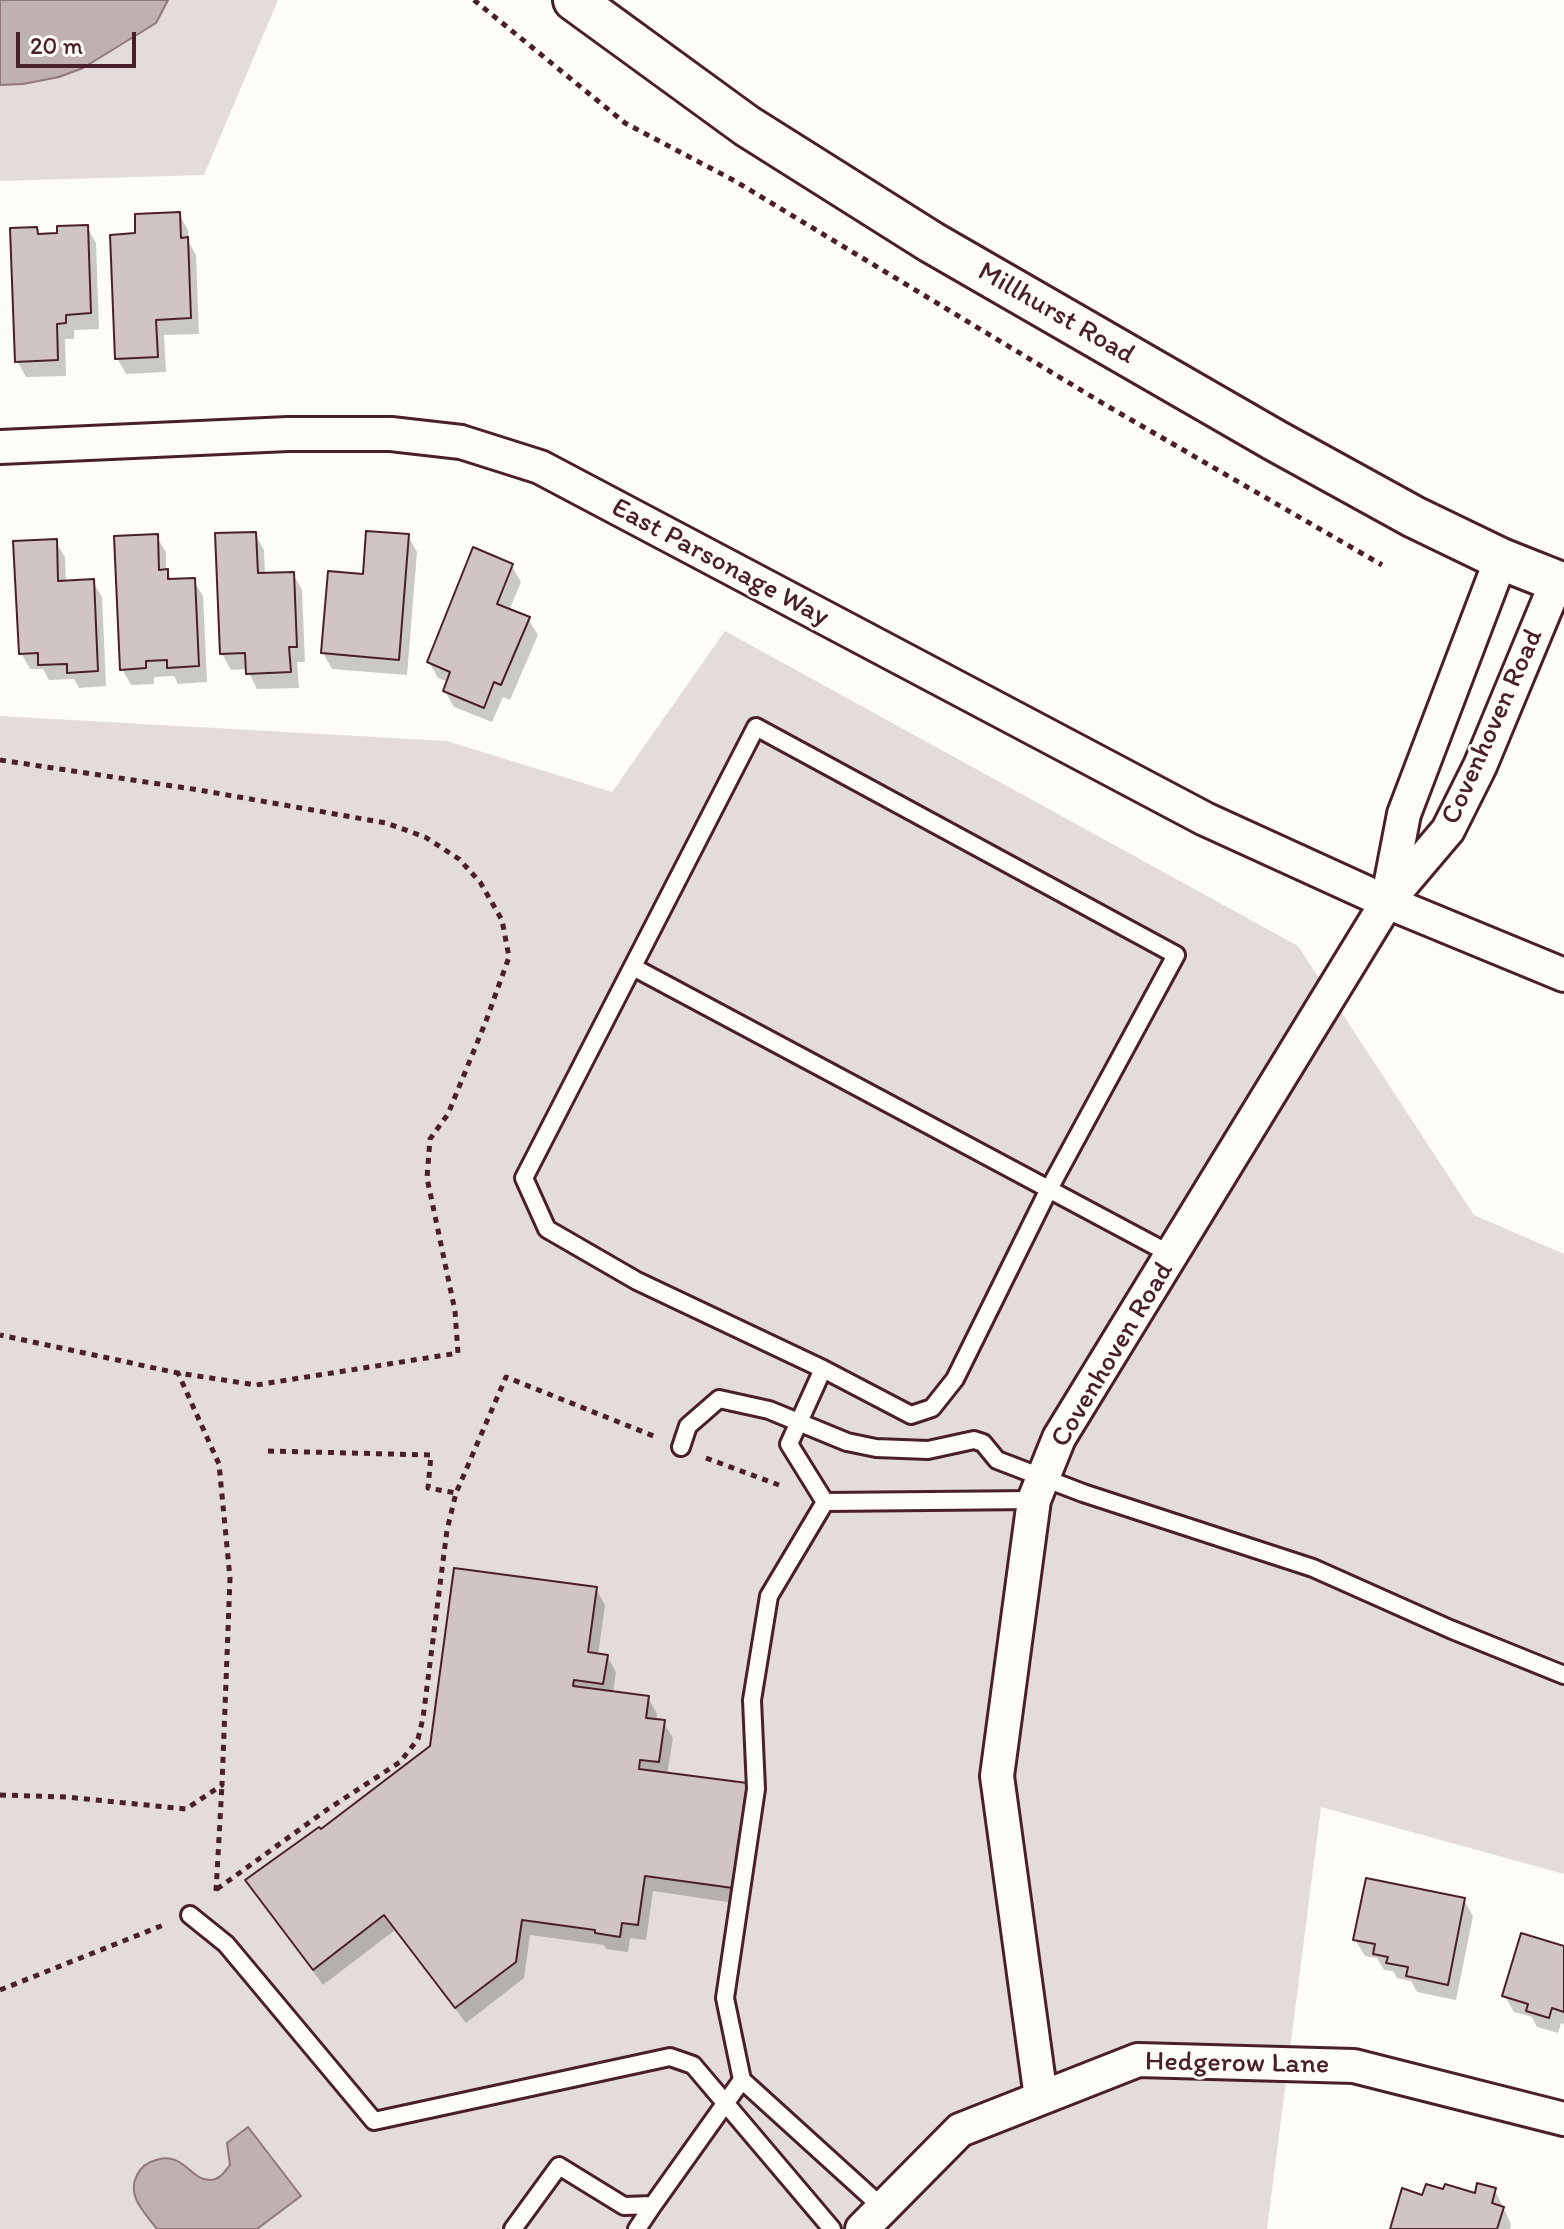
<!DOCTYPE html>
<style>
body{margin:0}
#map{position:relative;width:1564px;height:2229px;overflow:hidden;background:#fdfcf7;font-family:Itim,sans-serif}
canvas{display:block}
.scale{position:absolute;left:16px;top:32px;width:120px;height:36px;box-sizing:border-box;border:4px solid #4a1f2b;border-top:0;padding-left:10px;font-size:24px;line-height:28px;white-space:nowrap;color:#4a1f2b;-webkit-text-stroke:6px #fdfcf7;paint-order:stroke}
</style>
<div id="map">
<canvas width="1564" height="2229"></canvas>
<div class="scale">20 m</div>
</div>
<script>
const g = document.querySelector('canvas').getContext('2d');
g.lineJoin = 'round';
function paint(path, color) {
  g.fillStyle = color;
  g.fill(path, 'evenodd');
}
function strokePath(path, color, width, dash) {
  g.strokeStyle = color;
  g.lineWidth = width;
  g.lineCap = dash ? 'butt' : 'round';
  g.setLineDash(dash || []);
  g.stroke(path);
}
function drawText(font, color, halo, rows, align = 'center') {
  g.font = font + ' Itim,sans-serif';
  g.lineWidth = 6;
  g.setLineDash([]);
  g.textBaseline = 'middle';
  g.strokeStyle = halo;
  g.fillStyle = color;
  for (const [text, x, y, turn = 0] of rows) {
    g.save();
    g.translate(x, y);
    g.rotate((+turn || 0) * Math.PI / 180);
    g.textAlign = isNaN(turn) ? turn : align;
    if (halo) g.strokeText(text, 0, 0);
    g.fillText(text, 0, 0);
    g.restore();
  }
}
paint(new Path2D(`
 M0 0H278L204 175 0 181Z
 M725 631 1298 946 1474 1215 1564 1254V1874L1321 1807 1267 2229H0V716L447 741 612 792Z`), '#e3dcda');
const water = new Path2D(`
 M0 0H168L156 23 83 68 59 77 23 84 0 85Z
 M248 2127 301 2196 257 2229H157C145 2213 126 2196 137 2175 141 2167 148 2162 156 2160 184 2151 190 2181 211 2180 221 2179 225 2171 230 2165L227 2143Z`);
paint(water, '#c0b1b1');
strokePath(water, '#91777b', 2);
paint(new Path2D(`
 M179 214 188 230 189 243 196 255 199 334 164 335 166 372 126 374 117 358 137 235Z
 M87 227 96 243 99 329 74 330V339H65L66 376 26 377 17 361 36 229 40 236 59 235Z
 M255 534 264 550 265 575 293 574 302 590 305 662H297L299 688 257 689 247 669 231 670 222 654Z
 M156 536 166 552V571L172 581 193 580 203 596 207 682 178 684 174 676 154 677V684L131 685 122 669Z
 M408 536 417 552 407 675 332 669 323 653 365 576Z
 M55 541 65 557 66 583 93 582 102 597 106 686 79 688 74 679 49 680 43 669H30L21 653Z
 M512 566 521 582 509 611 528 619 538 635 510 700 503 697 492 722 454 707 445 691 449 682 438 678 429 662Z
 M596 1589 605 1605 598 1655 607 1656 616 1672 613 1693 648 1698 657 1714 656 1721 663 1722 673 1738 667 1775 746 1785 755 1801 741 1904 653 1891 646 1940 630 1938 628 1952 606 1949 604 1945 530 1935 524 1978 466 2023 395 1930 323 1985 248 1881 320 1831 432 1747Z
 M1464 1900 1473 1916 1456 2000 1417 1992 1411 1981 1397 1978 1393 1971 1384 1970 1377 1958 1365 1956 1355 1940Z
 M1564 1948V2024L1561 2023 1558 2033 1537 2027 1532 2017 1514 2012 1505 1996Z
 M1495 2190 1511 2224 1510 2229H1392L1424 2197 1476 2195Z`), '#0003');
const building = new Path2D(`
 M180 212 181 238 188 237 191 318 156 320 158 357 115 359 110 235 135 233V214Z
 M88 225 91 313 66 315V323L57 324 58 360 15 362 10 228 37 227 38 234 57 233V226Z
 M366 531 409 534 399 660 321 653 328 571 363 574Z
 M256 532 258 573 294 572 297 647H289L291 672 246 674 245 653 220 654 215 533Z
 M158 534 159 570 168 569V579L195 578 199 666 167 668V660L146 661V668L120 670 114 536Z
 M57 539 58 581 94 579 98 671 67 673V664L38 665V653L19 654 13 541Z
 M473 547 513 564 497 604 530 617 501 685 494 682 484 708 443 691 450 672 427 662Z
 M454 1568 597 1587 588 1652 608 1655 603 1684 574 1680 573 1686 649 1696 646 1718 665 1720 659 1762 640 1760 639 1769 747 1783 733 1888 645 1876 638 1925 622 1923 620 1937 595 1933V1930L522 1920 516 1962 455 2008 384 1915 313 1970 245 1880 319 1827 321 1829 430 1746Z
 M1366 1878 1465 1898 1448 1985 1406 1976 1408 1967 1386 1963 1388 1957 1373 1954 1375 1944 1353 1940Z
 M1521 1933 1564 1946V2012L1552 2008 1549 2018 1526 2011 1528 2004 1502 1996Z
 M1477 2183 1496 2188 1492 2203 1504 2207 1497 2229H1390L1402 2188 1422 2195 1426 2184 1443 2189 1445 2184 1475 2193Z`);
paint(building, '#d0c5c4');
strokePath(building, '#4a1f2b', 2);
const service = new Path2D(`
 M756 727 1176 955 1049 1189 955 1379 932 1408 911 1415 823 1369 637 1281 547 1229 524 1178Z
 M633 967 1172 1255
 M823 1369 789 1444 825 1502
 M681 1447 688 1426 719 1399 769 1410 847 1442 876 1448 928 1450 974 1440 983 1443 997 1460 1083 1493 1313 1568 1450 1629 1564 1675
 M190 1915 226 1944 374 2121 670 2057 693 2065 832 2229
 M883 2208 742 2080 725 1998 756 1789 752 1700 769 1596 825 1502 1034 1500
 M513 2229 559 2166 624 2206 653 2205 742 2080
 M637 2229 653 2205`);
const minor = new Path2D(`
 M0 447 288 434H391L461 442 540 467 1205 819 1387 902 1564 975
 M1501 559 1404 814 1387 902 1448 830 1480 766 1557 581
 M1041 2098 997 1776 1034 1500 1059 1438 1387 902
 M862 2229 960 2130 1138 2060 1354 2066 1564 2119`);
const tertiary = new Path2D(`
 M574 0 747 126 931 242 1276 441 1414 517 1501 559 1564 584`);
strokePath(service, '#4a1f2b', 22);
strokePath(minor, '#4a1f2b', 38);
strokePath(tertiary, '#4a1f2b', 46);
strokePath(new Path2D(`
 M474 0 625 123 735 181 1109 407 1382 565
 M0 760 199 790 386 823 425 837 459 859 480 882 502 920 509 957 486 1021 448 1114 430 1139 427 1178 455 1311 458 1353 256 1385 178 1373 0 1335
 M268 1451 431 1455 428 1488 456 1493
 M706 1458 779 1485
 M0 1795 66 1797 186 1809 222 1785 230 1578 219 1464 178 1373
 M217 1889 328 1809 400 1762 418 1739 423 1718 447 1530 456 1493 506 1377 656 1437
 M216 1891 222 1785
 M0 1990 166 1924`), '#4a1f2b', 5, [6, 6]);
strokePath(service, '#fdfcf7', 16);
strokePath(minor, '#fdfcf7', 32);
strokePath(tertiary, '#fdfcf7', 40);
drawText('28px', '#4a1f2b', '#fdfcf7', [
 ["Millhurst Road",1056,314,30],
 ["East Parsonage Way",720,563,28],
 ["Covenhoven Road",1493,727,-66],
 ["Covenhoven Road",1113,1355,-59],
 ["Hedgerow Lane",1237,2064,1]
]);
</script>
